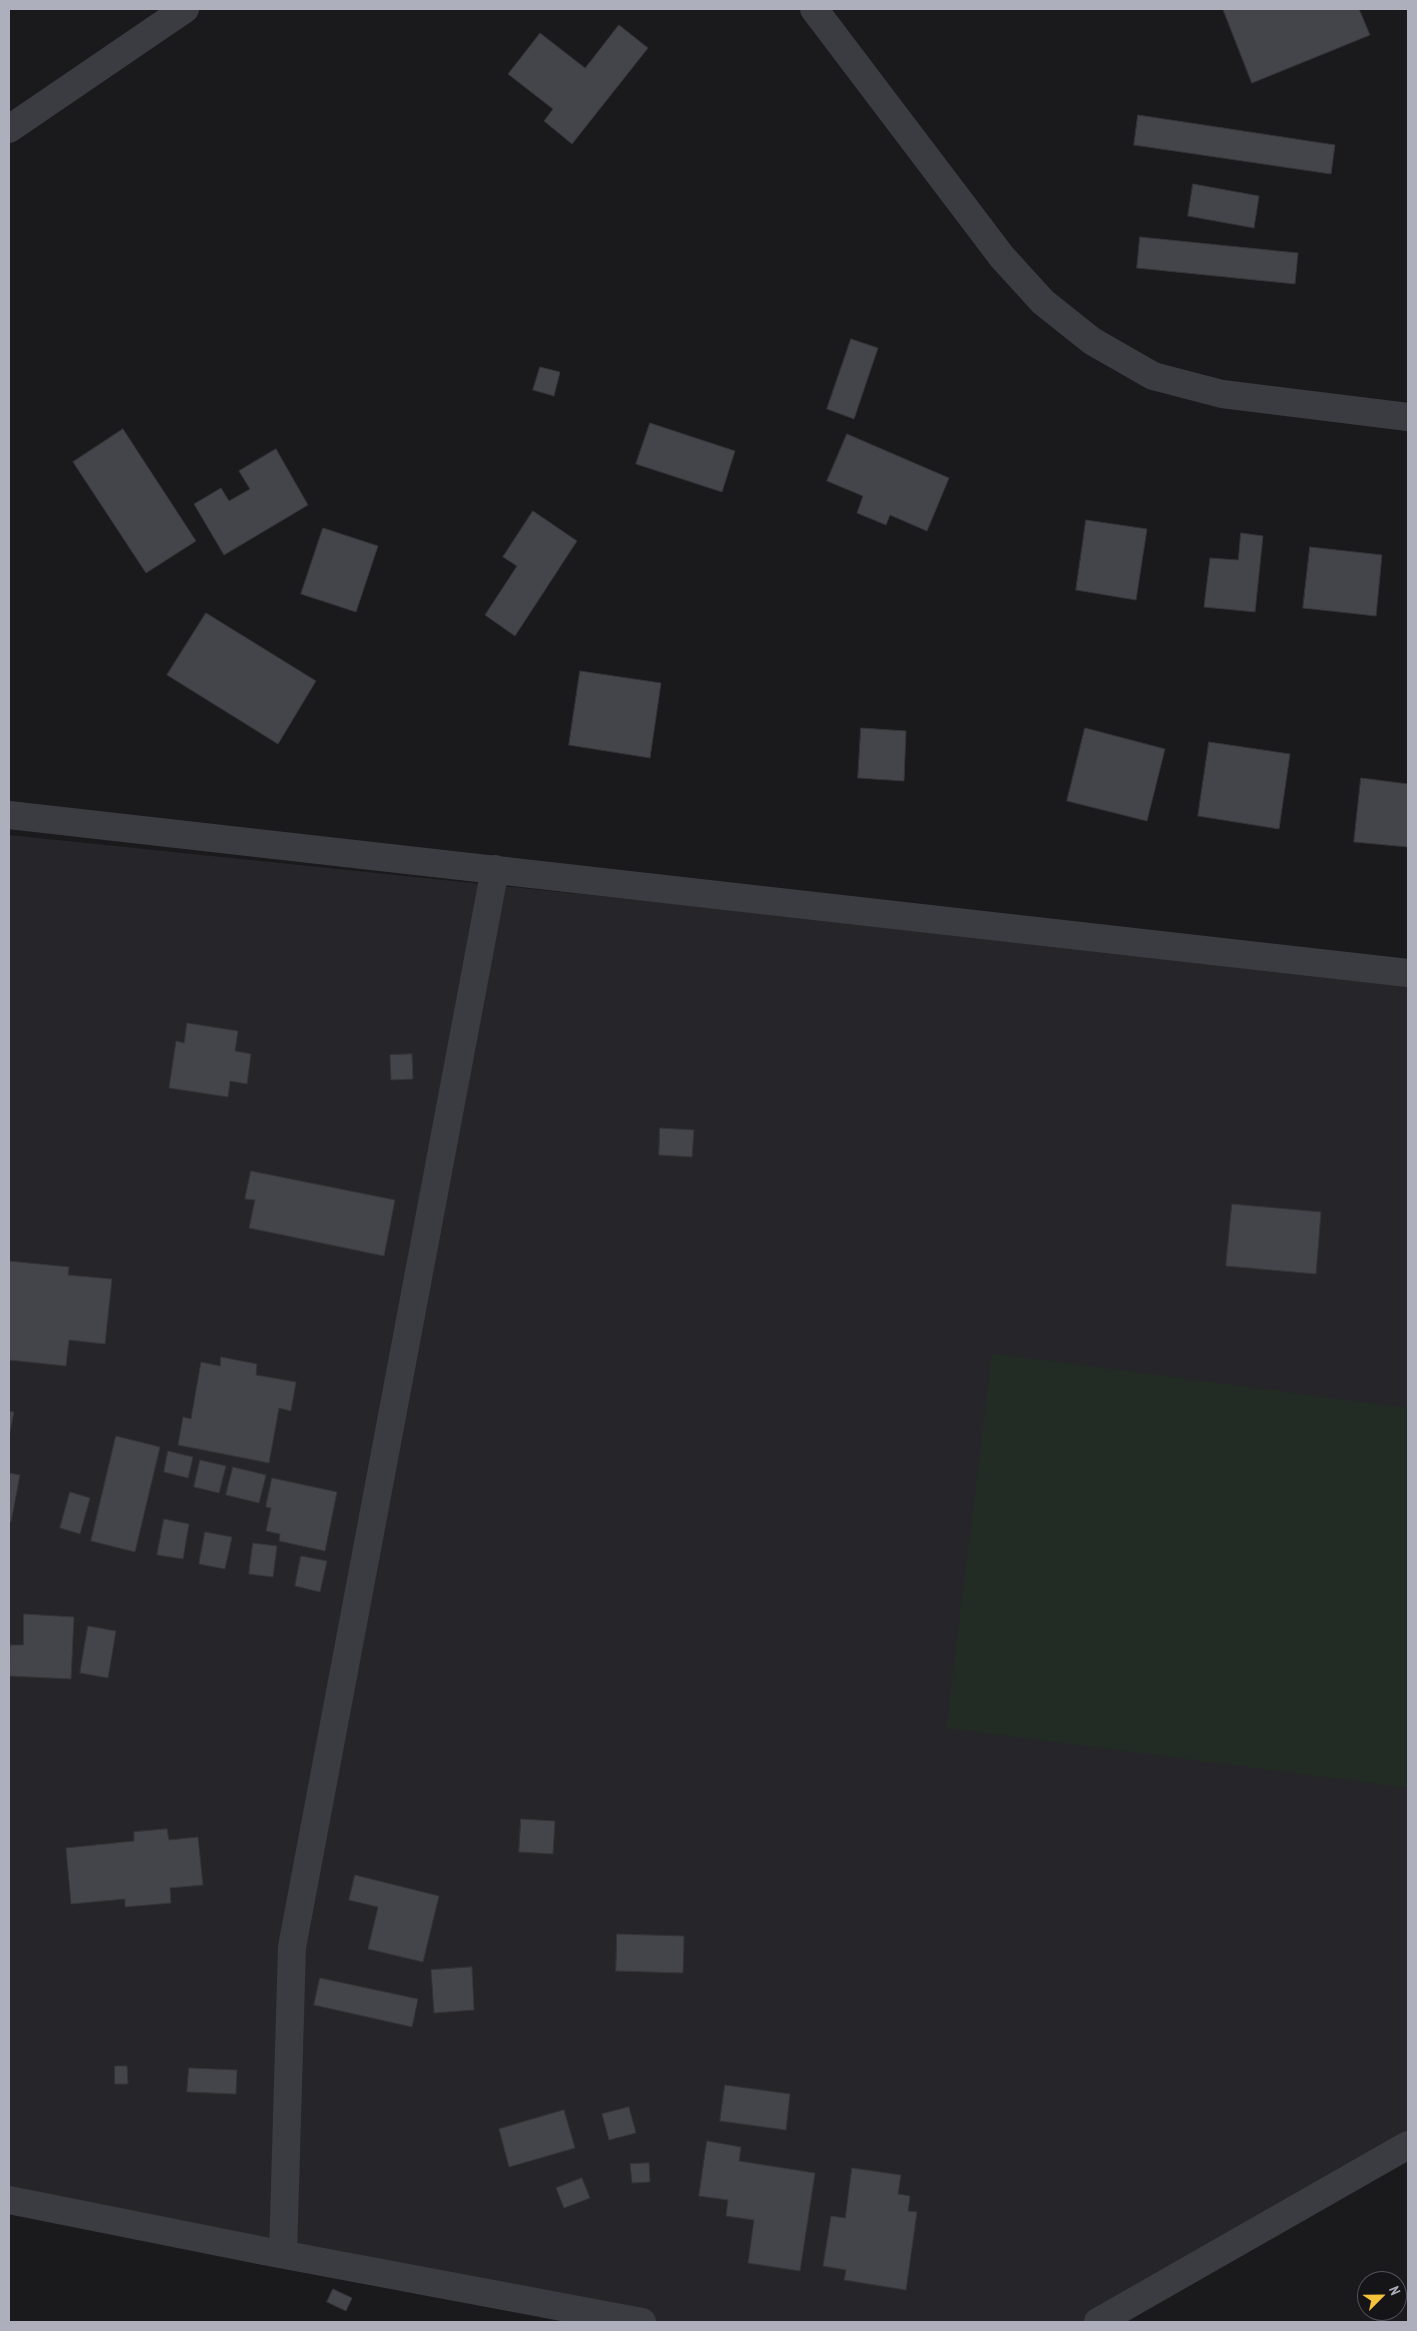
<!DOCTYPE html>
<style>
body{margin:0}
#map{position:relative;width:1417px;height:2331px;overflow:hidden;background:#1a1a1d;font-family:"PT Sans Narrow",sans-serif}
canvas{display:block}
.frame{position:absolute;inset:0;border:10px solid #adb0bc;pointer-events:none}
.north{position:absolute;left:1357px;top:2271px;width:50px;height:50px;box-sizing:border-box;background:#151518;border:1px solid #52535a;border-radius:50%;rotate:67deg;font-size:14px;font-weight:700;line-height:20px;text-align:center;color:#adb0bc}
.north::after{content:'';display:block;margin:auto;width:18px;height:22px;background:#f4c23b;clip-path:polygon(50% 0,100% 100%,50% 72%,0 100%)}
</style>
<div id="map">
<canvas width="1417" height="2331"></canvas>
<div class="frame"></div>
<div class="north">N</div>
</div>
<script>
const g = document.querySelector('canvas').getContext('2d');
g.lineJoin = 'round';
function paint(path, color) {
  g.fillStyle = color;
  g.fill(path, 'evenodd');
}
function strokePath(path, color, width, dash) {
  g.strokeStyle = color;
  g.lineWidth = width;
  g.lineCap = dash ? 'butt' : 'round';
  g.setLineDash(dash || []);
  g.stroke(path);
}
paint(new Path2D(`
 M9 835 1198 958 1408 983V2150L1084 2322H624L9 2196Z`), '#26262a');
paint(new Path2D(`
 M992 1353 1408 1408V1788L946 1728Z`), '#222b24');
const building = new Path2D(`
 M1223 9H1359L1370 35 1252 83Z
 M619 25 648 48 572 144 544 121 553 109 508 74 540 33 585 68Z
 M1138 115 1335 145 1331 174 1134 145Z
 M1193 184 1259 196 1254 228 1188 216Z
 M1140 237 1298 253 1295 284 1137 268Z
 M851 339 878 348 854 419 827 409Z
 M540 367 560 372 554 396 533 390Z
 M650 423 735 451 722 492 636 464Z
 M123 429 196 541 146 573 73 462Z
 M847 434 949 478 927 531 890 515 886 525 857 513 863 496 827 481Z
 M276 449 308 505 224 555 194 504 221 488 229 501 250 489 239 471Z
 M533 511 577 541 515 636 485 615 517 566 503 557Z
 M1086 520 1147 529 1136 600 1076 590Z
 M323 528 378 546 356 612 301 594Z
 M1241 533 1263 536 1255 612 1204 607 1210 558 1238 560Z
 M1310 547 1382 555 1376 616 1303 608Z
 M206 613 316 681 278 744 167 675Z
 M580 671 661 683 650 758 569 745Z
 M861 728 906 731 904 781 858 778Z
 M1085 728 1165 749 1147 821 1067 801Z
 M1209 742 1290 754 1279 829 1198 816Z
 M1361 778 1408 784V847L1354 842Z
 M187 1023 238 1031 235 1051 251 1054 247 1084 230 1081 228 1097 169 1088 176 1041 184 1043Z
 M412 1054 413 1079 391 1080 390 1055Z
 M660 1128 694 1130 692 1157 659 1155Z
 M251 1171 395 1200 384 1256 249 1228 255 1200 245 1199Z
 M1232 1204 1321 1212 1316 1274 1226 1266Z
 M9 1261 69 1267 68 1275 112 1279 105 1344 69 1340 66 1366 9 1360Z
 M221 1357 257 1364 256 1375 296 1382 291 1411 279 1408 269 1463 178 1445 183 1417 191 1419 201 1362 220 1366Z
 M9 1411 14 1412 9 1438Z
 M116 1436 160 1447 135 1552 91 1541Z
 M168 1451 193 1457 188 1478 164 1472Z
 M200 1460 226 1466 219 1493 194 1487Z
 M233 1467 266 1475 259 1503 226 1495Z
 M9 1473 20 1475 11 1522H9Z
 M272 1478 337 1492 325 1551 279 1541 280 1534 266 1531 271 1508 266 1507Z
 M70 1492 90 1498 80 1534 60 1528Z
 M164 1519 189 1524 183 1559 157 1555Z
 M205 1532 232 1537 225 1569 199 1564Z
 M253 1543 277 1546 273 1577 249 1574Z
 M301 1556 327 1561 320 1592 295 1586Z
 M24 1614 74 1617 71 1679 9 1676 10 1645H23Z
 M88 1626 116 1631 108 1678 80 1673Z
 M521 1819 555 1821 553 1854 519 1852Z
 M167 1829 169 1840 198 1837 203 1885 170 1888 171 1903 125 1907V1899L71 1904 66 1848 134 1841V1832Z
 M355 1875 439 1896 423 1962 368 1949 378 1907 349 1900Z
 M617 1934 684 1936 683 1973 616 1971Z
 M472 1967 474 2010 434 2013 431 1970Z
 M320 1978 418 1999 412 2027 314 2005Z
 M115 2066H127L128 2084H115Z
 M189 2068 237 2070 236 2094 187 2092Z
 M725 2085 790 2094 786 2130 720 2121Z
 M629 2107 636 2133 609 2140 602 2114Z
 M564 2110 575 2148 509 2167 499 2129Z
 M707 2141 741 2147 739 2161 815 2173 800 2271 748 2263 754 2220 726 2216 728 2200 699 2196Z
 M649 2163 650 2182 632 2183 630 2164Z
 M852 2168 901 2175 898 2194 910 2196 908 2211 917 2212 906 2290 844 2280 846 2270 823 2266 831 2216 845 2218Z
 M582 2178 590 2198 564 2208 556 2188Z
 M333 2289 352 2298 346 2311 327 2302Z`);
paint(building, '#44454a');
strokePath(building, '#343439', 1);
strokePath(new Path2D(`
 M814 9 1002 257 1043 302 1092 341 1153 376 1222 394 1408 417
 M9 129 185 9
 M9 815 1408 973
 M9 2200 264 2251 642 2322
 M283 2254 292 1947 495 869
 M1098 2322 1408 2145`), '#3b3c42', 28);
</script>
